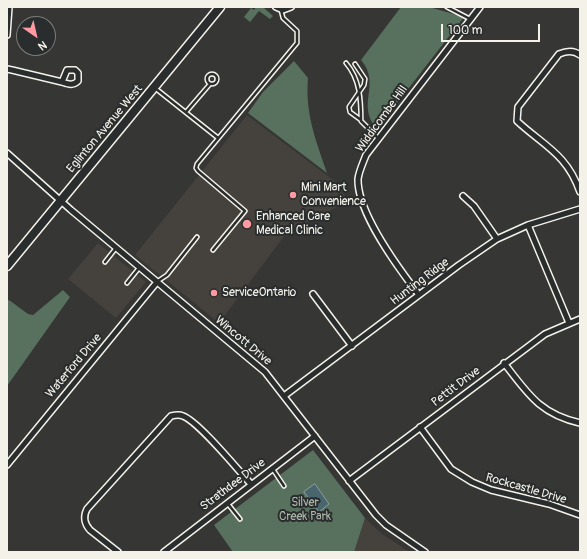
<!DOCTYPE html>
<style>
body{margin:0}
#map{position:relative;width:587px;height:559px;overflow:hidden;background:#363634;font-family:Pangolin,sans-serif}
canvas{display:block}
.frame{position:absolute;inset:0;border:8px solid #f4f1e8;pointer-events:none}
.north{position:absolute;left:16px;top:16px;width:40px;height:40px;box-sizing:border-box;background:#2a2d2e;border:1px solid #7b7b78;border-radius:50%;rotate:146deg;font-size:11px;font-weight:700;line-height:16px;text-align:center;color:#f4f1e8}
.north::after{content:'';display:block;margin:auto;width:14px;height:18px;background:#ff9aa2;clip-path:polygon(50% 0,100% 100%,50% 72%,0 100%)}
.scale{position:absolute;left:441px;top:24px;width:99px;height:18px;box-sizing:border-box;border:2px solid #f4f1e8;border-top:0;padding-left:5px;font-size:12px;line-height:14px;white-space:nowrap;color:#f4f1e8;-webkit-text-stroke:3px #2a2d2e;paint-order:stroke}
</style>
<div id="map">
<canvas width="587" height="559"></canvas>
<div class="frame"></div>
<div class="north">N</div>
<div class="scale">100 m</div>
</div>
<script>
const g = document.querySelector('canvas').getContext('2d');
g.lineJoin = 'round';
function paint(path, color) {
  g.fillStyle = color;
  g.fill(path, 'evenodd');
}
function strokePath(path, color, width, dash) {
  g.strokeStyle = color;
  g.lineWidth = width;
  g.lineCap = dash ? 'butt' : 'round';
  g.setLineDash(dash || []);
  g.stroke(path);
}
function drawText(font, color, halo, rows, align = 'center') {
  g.font = font + ' Pangolin,sans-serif';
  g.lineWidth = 4;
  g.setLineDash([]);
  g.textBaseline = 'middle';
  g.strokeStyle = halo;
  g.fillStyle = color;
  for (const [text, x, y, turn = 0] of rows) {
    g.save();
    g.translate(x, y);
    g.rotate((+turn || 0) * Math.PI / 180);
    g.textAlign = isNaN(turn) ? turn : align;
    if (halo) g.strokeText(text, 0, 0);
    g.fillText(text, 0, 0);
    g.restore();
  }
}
paint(new Path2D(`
 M247 115 337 183 348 201 285 235 219 323 135 255Z
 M98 243 146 282 116 318 68 279Z
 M365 518 382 534 410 552H354Z`), '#45413c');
paint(new Path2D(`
 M256 7H263L273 16 270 19 259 11 250 22 244 17 251 8 254 10Z
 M401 7H429L464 17 377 129C355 104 382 85 361 60Z
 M294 61 308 78C305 115 316 140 327 173L248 113 263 92Z
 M63 290 70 297 7 386V301L9 300 28 314 33 315Z
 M313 450 365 518 354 552H233L214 525Z`), '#57715e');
const water = new Path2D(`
 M315 484 329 504 319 512 304 492Z`);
paint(water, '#49656d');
strokePath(water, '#8d9d9e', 1);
const lane = new Path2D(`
 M447 7 470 19
 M346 63C360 79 361 100 361 121L378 138
 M355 64 365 79 364 85 349 107 350 112 361 120
 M207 79a5 5 0 1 1 10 0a5 5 0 1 1-10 0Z
 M155 88 218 138
 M186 112 210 84
 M213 250 245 211 198 171 196 168 197 164 297 43V31L283 18 281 10
 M105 262 116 248
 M158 281 167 275 197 237
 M127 283 139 268
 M272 468 284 486
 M228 504 240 519`);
const street = new Path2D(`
 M276 7 283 10 291 7
 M7 35 9 7
 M580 55C574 50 566 51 559 54L518 107 517 121C544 146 567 154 580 192
 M7 69 12 70 62 82C68 84 73 86 78 81V73L75 70H67L62 82
 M7 153 71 210 265 372 376 515 386 525 425 552
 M463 196 474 206 497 239
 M528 225 569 323
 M313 294 352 346
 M419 295C399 269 357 213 358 179 359 171 363 163 366 155L480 7
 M504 363C528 394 540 414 580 423
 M284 396 459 265 497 239 528 225 580 209
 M420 427 451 469 472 482 491 490 549 504 580 515
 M7 465 157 282
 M349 481 545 334 580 319
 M118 552 90 530C84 523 83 517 87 509L171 416C175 415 179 414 183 416 199 422 237 469 251 484
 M164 552 315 436`);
const primary = new Path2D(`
 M7 266 220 7`);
strokePath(lane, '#f4f1e8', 5.5);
strokePath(street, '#f4f1e8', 8);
strokePath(primary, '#f4f1e8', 11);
strokePath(lane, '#2a2d2e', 2.5);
strokePath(street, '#2a2d2e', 5);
strokePath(primary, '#2a2d2e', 8);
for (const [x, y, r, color] of [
 [293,195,4,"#ff9aa2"],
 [247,224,5,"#ff9aa2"],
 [214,293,4,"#ff9aa2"]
]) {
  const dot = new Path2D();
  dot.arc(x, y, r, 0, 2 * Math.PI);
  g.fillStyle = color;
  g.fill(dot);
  strokePath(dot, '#2a2d2e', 1.5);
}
drawText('12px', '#f4f1e8', '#2a2d2e', [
 ["Widdicombe Hill",382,119,-54],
 ["Eglinton Avenue West",105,129,-50],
 ["Hunting Ridge",420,282,-37],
 ["Wincott Drive",243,341,40],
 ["Waterford Drive",74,366,-50],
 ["Pettit Drive",456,387,-37],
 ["Strathdee Drive",233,485,-37],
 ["Rockcastle Drive",526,489,16]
]);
drawText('12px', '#f4f1e8', '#2a2d2e', [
 ["Mini Mart",301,188],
 ["Convenience",301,202],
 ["Enhanced Care",256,217],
 ["Medical Clinic",256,231],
 ["ServiceOntario",222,293]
], 'left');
drawText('12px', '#adb7aa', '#2a2d2e', [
 ["Silver",305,503],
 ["Creek Park",305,517]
]);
</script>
